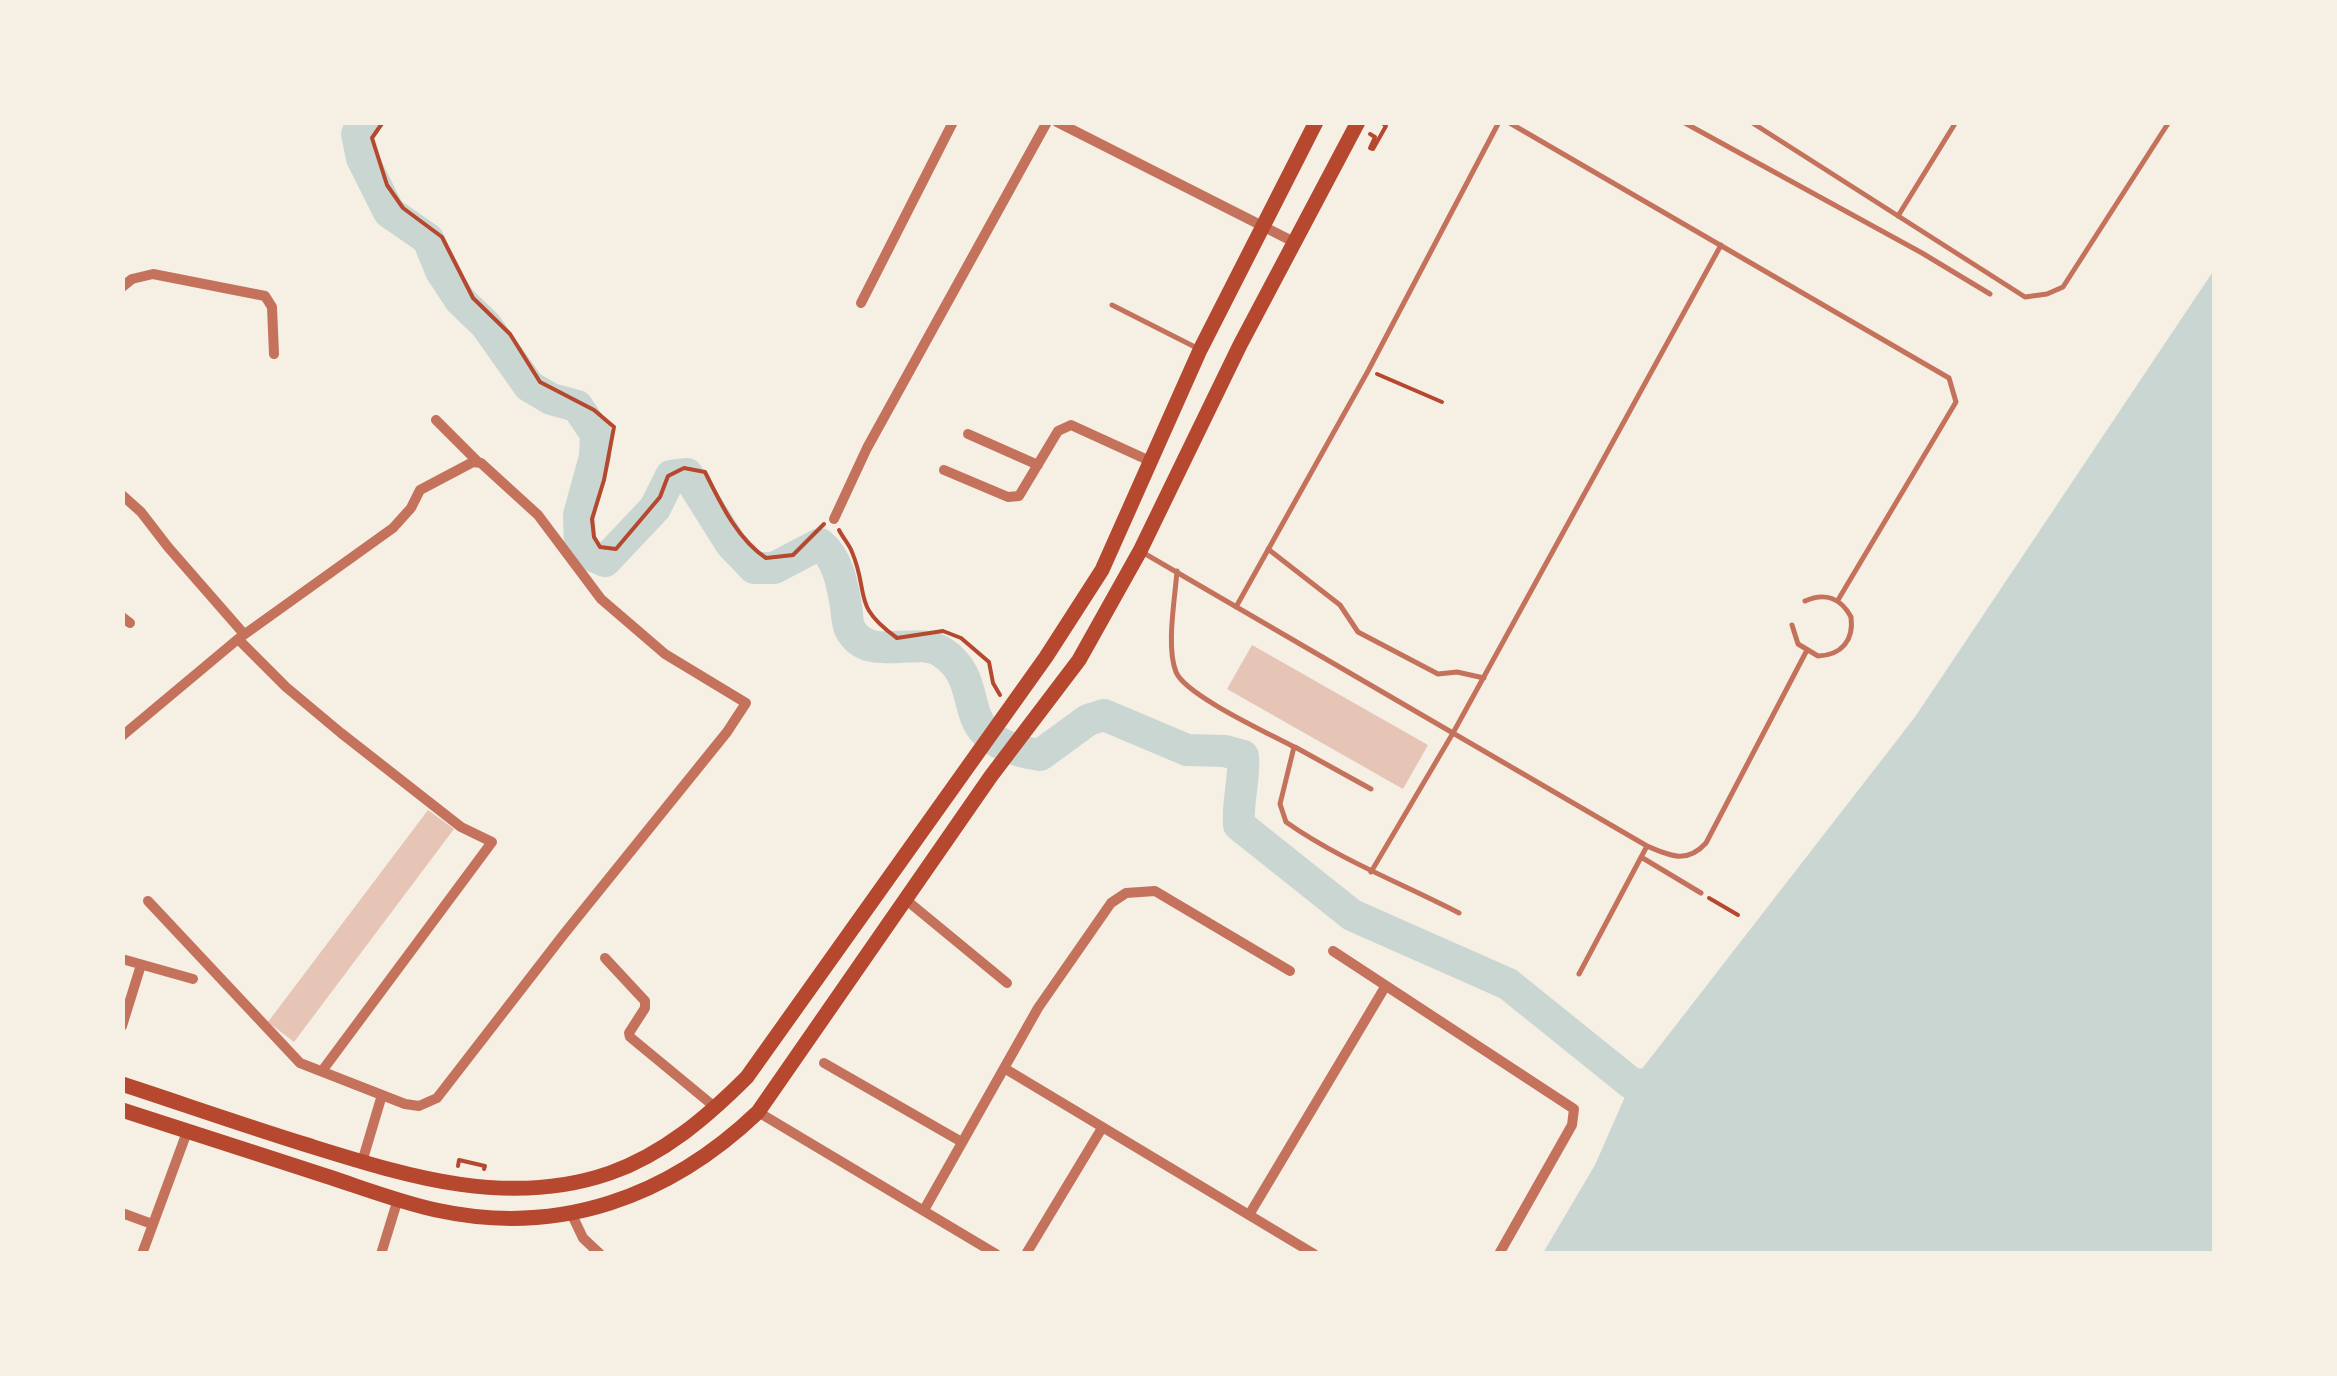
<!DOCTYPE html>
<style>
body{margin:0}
#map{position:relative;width:2337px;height:1376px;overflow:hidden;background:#f6efe4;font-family:"Source Sans 3",sans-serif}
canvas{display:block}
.frame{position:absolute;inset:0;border:125px solid #f6efe4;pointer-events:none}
</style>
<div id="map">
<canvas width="2337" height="1376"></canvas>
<div class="frame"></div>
</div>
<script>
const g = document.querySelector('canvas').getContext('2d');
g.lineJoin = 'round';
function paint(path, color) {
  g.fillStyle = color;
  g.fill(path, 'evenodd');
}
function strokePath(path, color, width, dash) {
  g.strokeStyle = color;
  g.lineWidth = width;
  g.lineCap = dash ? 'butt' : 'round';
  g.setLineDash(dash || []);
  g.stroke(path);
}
paint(new Path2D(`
 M2214 270V1253H1543L1595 1165 1631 1083 1915 717Z`), '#c9d6d2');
strokePath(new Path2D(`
 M364 122 357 134 362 158 389 212 428 239 441 271 460 300 486 325 529 386 551 399 577 406 596 434 595 457 579 515 580 544 588 554 605 561 655 508 671 476 687 474 731 544 754 568H774L820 544C838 559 842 583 846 606 847 613 847 623 850 629 868 664 916 635 942 652 993 686 943 740 1040 755L1088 720 1104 715 1187 750 1225 751 1243 756C1245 780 1237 801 1239 825L1352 915 1508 984 1631 1083 1671 1091`), '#c9d6d2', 32);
paint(new Path2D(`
 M1252 645 1428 745 1403 789 1227 689Z
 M428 810 454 829 294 1042 268 1022Z`), '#e6c5b7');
strokePath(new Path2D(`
 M383 122 372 138 387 185 403 208 442 237 473 298 510 334 540 382 594 410 614 427 604 480 592 519 594 537 600 547 616 549 660 497 668 476 684 468 705 472C720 502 737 539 766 558L793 555 824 524
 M1370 134 1375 137 1370 148 1373 149 1386 126 1381 122
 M1377 374 1442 402
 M839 530C843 538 849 544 852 552 870 595 851 605 897 638L943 631 961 638 989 662 993 683 1000 695
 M1709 898 1738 915
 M458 1166 459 1160 485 1166 484 1169`), '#b5482f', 4);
strokePath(new Path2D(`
 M1508 122 1949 378 1956 402 1838 600
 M1683 122 1922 253 1990 294
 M1751 122 2025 297 2047 294 2063 287 2169 122
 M1898 216 1956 122
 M1112 305 1197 348
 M1268 549 1340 605 1358 632 1438 674 1457 672 1484 678
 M1142 552 1647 846C1670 856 1687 864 1706 843L1806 652
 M1177 571C1175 599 1166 647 1176 672 1185 695 1270 734 1294 747L1280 804 1286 822C1340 860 1401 883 1459 913
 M1236 607 1368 371 1499 122
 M1792 625 1798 644 1818 656C1842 655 1854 640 1851 617 1841 598 1825 592 1805 601
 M1295 747 1371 789
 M1641 857 1701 893
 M1371 872 1453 733 1721 245
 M1579 974 1647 846`), '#c5725c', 5);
strokePath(new Path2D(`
 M1057 122 1294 242
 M122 287 132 279 153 274 265 296 272 307 274 354
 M861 303 953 122
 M436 420 478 462
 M968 434 1038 465
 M944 470 1008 497 1019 496 1058 431 1071 425 1150 461
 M122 495 141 512 168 547 244 634
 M834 519 867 448 1047 122
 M122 617 130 623
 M238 639 286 687 341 733 461 827 492 842 322 1071
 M122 736 238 639 393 528 411 508 420 490 473 462 481 463 538 515 601 599 665 654 746 703 727 732 564 934 437 1098 419 1106 405 1104 300 1063 148 901
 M905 899 1007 983
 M1333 951 1574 1109 1572 1125 1499 1254
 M605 958 645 1001V1008L629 1033 630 1037 716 1108
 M122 959 193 979
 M122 1026 141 965
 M824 1063 960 1141
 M1004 1068 1314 1254
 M758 1112 996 1254
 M362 1162 382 1095
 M924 1210 1038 1008 1111 903 1126 893 1155 891 1290 971
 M122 1213 152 1224
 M572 1215 583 1238 600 1254
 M1249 1215 1385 987
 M142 1254 187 1132
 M381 1254 398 1199
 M1026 1254 1102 1128`), '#c5725c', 10);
strokePath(new Path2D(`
 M122 1084C183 1104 243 1125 304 1144 404 1175 506 1209 610 1173 664 1154 707 1117 747 1077L1046 657 1102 570 1200 350 1316 122
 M122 1110C191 1132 258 1154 326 1176 363 1188 399 1202 436 1210 559 1237 669 1197 758 1112L991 776 1079 660 1140 551 1240 345 1358 122`), '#b5482f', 15);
</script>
